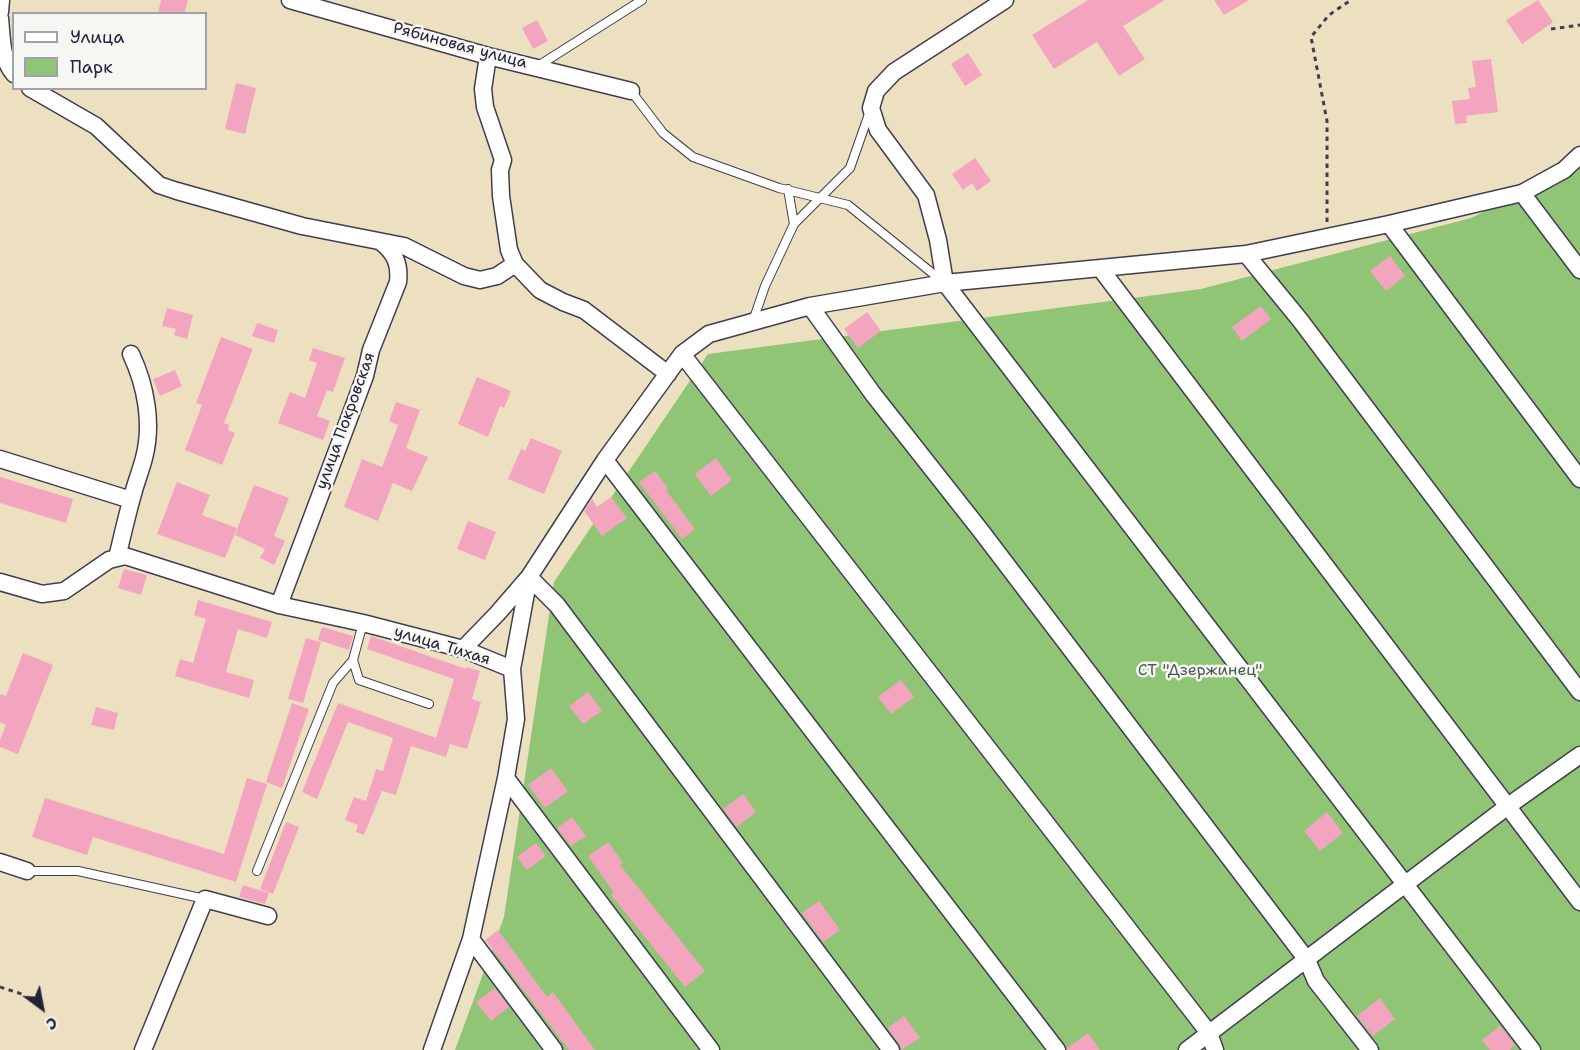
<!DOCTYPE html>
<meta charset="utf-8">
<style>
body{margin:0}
#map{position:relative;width:1580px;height:1050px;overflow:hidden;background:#ede0c0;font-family:"Shantell Sans",sans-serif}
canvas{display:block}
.legend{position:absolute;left:12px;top:12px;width:195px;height:78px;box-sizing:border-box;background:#f6f6f2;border:2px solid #a1a1a9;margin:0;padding:8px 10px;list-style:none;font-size:18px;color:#22223b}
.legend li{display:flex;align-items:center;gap:12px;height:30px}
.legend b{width:30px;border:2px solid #a1a1a9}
.north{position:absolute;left:12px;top:978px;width:60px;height:60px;-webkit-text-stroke:4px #f6f6f2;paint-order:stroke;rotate:148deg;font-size:16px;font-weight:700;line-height:24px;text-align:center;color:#22223b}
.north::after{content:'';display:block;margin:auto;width:21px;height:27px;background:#22223b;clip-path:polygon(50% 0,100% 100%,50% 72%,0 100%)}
</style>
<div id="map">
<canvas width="1580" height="1050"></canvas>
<ul class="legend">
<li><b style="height:8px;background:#fff"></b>Улица</li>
<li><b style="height:16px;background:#90c576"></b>Парк</li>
</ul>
<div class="north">С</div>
</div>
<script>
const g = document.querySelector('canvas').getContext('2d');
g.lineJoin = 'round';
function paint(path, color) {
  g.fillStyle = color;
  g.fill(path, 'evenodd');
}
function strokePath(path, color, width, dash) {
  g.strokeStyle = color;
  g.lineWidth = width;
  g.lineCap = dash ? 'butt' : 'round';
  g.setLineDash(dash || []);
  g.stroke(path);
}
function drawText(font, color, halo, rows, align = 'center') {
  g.font = font + ' "Shantell Sans",sans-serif';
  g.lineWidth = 5;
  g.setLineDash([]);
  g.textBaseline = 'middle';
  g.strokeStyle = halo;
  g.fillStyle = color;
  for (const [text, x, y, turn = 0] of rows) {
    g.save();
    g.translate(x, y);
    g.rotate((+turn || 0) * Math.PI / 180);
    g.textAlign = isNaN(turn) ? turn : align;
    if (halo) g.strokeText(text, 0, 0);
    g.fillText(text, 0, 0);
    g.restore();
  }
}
paint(new Path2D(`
 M1580 165V1050H455L504 917 554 582 708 354 1201 289 1471 218Z`), '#90c576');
paint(new Path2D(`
 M161 0H188L184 14H158Z
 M1088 0H1165L1123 26 1145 59 1119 76 1097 42 1054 69 1032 35Z
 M1214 0H1249L1224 15Z
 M1538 0 1553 22 1522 44 1506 20Z
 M537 20 548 41 533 49 522 28Z
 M968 53 982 75 965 86 951 64Z
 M1491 59 1498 112 1466 116 1467 123 1455 124 1452 101 1470 99 1468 88 1476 87 1472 61Z
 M236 83 256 88 245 134 225 129Z
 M975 158 991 181 977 191 972 183 963 190 952 174Z
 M1390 256 1405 276 1386 291 1370 271Z
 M1261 306 1271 319 1242 341 1232 327Z
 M167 308 193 315 187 339 174 335 176 329 162 326Z
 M867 312 881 331 858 348 844 329Z
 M257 323 278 330 274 343 252 336Z
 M221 337 253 349 224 423 229 425 228 430 235 433 222 465 185 450 202 405 196 403Z
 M313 348 345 358 333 392 327 390 317 416 330 421 323 440 278 423 290 392 305 398 317 363 309 360Z
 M175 370 182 386 160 396 153 379Z
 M477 377 511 391 504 408 500 406 488 437 458 424Z
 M396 402 420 410 406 448 428 457 412 491 393 483 378 521 344 507 362 459 382 467 398 425 389 421Z
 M531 438 562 451 544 494 508 479 521 449 525 451Z
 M716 458 732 480 711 496 695 474Z
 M655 471 668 488 666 490 695 529 682 539 639 482Z
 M0 477 73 499 66 523 0 503Z
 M177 482 210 495 202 515 237 528 225 558 157 534Z
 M254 485 289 498 274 536 285 541 274 565 260 558 265 549 235 535Z
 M611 497 627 518 602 536 584 511 592 499 597 507Z
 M468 521 496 532 485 560 457 549Z
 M124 569 147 575 141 595 118 588Z
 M198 600 272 622 267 638 238 629 226 672 254 680 249 698 175 676 180 659 193 663 206 619 194 615Z
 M322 627 353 636 349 650 318 640Z
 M371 636 466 669V667L480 671 472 699 481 702 467 749 450 744 446 757 411 746 396 795 382 791 364 835 356 832 358 825 345 820 354 797 366 801 376 769 383 771 393 738 348 722 317 799 302 792 338 703 436 738 454 679 367 649Z
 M306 638 321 642 303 703 288 699Z
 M23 653 53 665 18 754 0 747V740L6 725 0 722V694L6 696Z
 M901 680 914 697 891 714 878 697Z
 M588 692 602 711 583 724 569 706Z
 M292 703 309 709 282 788 266 782Z
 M96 707 118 713 114 730 91 725Z
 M551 768 568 791 545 808 528 785Z
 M247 778 267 784 236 882 93 837 87 855 32 837 45 798 224 854Z
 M743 794 756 812 737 827 723 809Z
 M1327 812 1343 833 1320 851 1304 831Z
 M572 817 586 836 571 846 557 828Z
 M286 822 299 827 273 894 260 889Z
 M608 842 623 863 620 865 705 971 685 987 611 895 614 893 588 856Z
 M536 843 546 856 527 870 517 857Z
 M243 885 269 893 265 904 239 897Z
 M819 901 840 930 823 942 802 913Z
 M498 930 547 997 553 992 595 1050H569L485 940Z
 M495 988 509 1007 491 1021 476 1002Z
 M1380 998 1395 1019 1373 1036 1357 1016Z
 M904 1016 920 1038 901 1050 899 1044 888 1028Z
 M1500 1026 1515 1045 1509 1050H1490L1482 1040Z
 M1088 1033 1100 1050H1067V1048Z`), '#f3a5bf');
const service = new Path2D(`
 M538 66 642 0
 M631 91 663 133 693 157 779 188 848 205 942 281
 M794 224 850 168 870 111
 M753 321 765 286 794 224 788 189
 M353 660 359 680 429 704
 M27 871H78L205 899
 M257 871 333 683 353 660 363 623`);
const minor = new Path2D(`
 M290 0 488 56 631 91
 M1005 0 894 72 876 91 871 108 878 130 926 195 938 240 945 283 1532 1050
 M0 12 1 0
 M0 18C2 37 1 59 14 74
 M488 56 483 89 485 107 503 160 500 170 501 196 509 250 515 264 540 290 563 302 584 310 668 374
 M30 88 96 126 159 185 177 191 302 226 404 246 464 276 480 280 497 276 515 264
 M1522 193 1580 270
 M1389 224 1580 479
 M1246 254 1300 320 1580 692
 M1100 268 1580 902
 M810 306 873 394 981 531 1307 960 1316 981 1370 1050
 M682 354 1209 1033 1215 1050
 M0 459 131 500
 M605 460 1057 1050
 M117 558C122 537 127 515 133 494 136 482 141 470 144 458 153 424 146 386 131 354
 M0 582 42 594 64 591 109 560 125 556 279 605 363 623 463 649 512 669 516 719 506 778 471 939 432 1050
 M279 605 365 376 371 350 398 282C400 264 395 253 381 242
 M463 649 497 614 529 577 605 460 682 354 709 334 810 306 945 283 1246 254 1389 224 1522 193 1564 170 1580 155
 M512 669 529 577 557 605 891 1050
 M506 778 711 1050
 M0 862 27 871
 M471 939 554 1050
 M143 1050 205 899 268 916
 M1187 1050 1508 806 1580 755`);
strokePath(service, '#403e4f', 10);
strokePath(minor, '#403e4f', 19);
strokePath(new Path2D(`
 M1551 29 1580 25
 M1327 222V121L1311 37 1329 15 1351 0
 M0 987 22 994`), '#403e4f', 3, [4.5, 4.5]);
strokePath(service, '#fff', 8);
strokePath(minor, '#fff', 16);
drawText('16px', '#22223b', '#f6f6f2', [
 ["Рябиновая улица",460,46,15],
 ["улица Покровская",346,421,-70],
 ["улица Тихая",442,646,17]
]);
drawText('16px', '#485b50', '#f6f6f2', [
 ["СТ \"Дзержинец\"",1200,671]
]);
</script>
